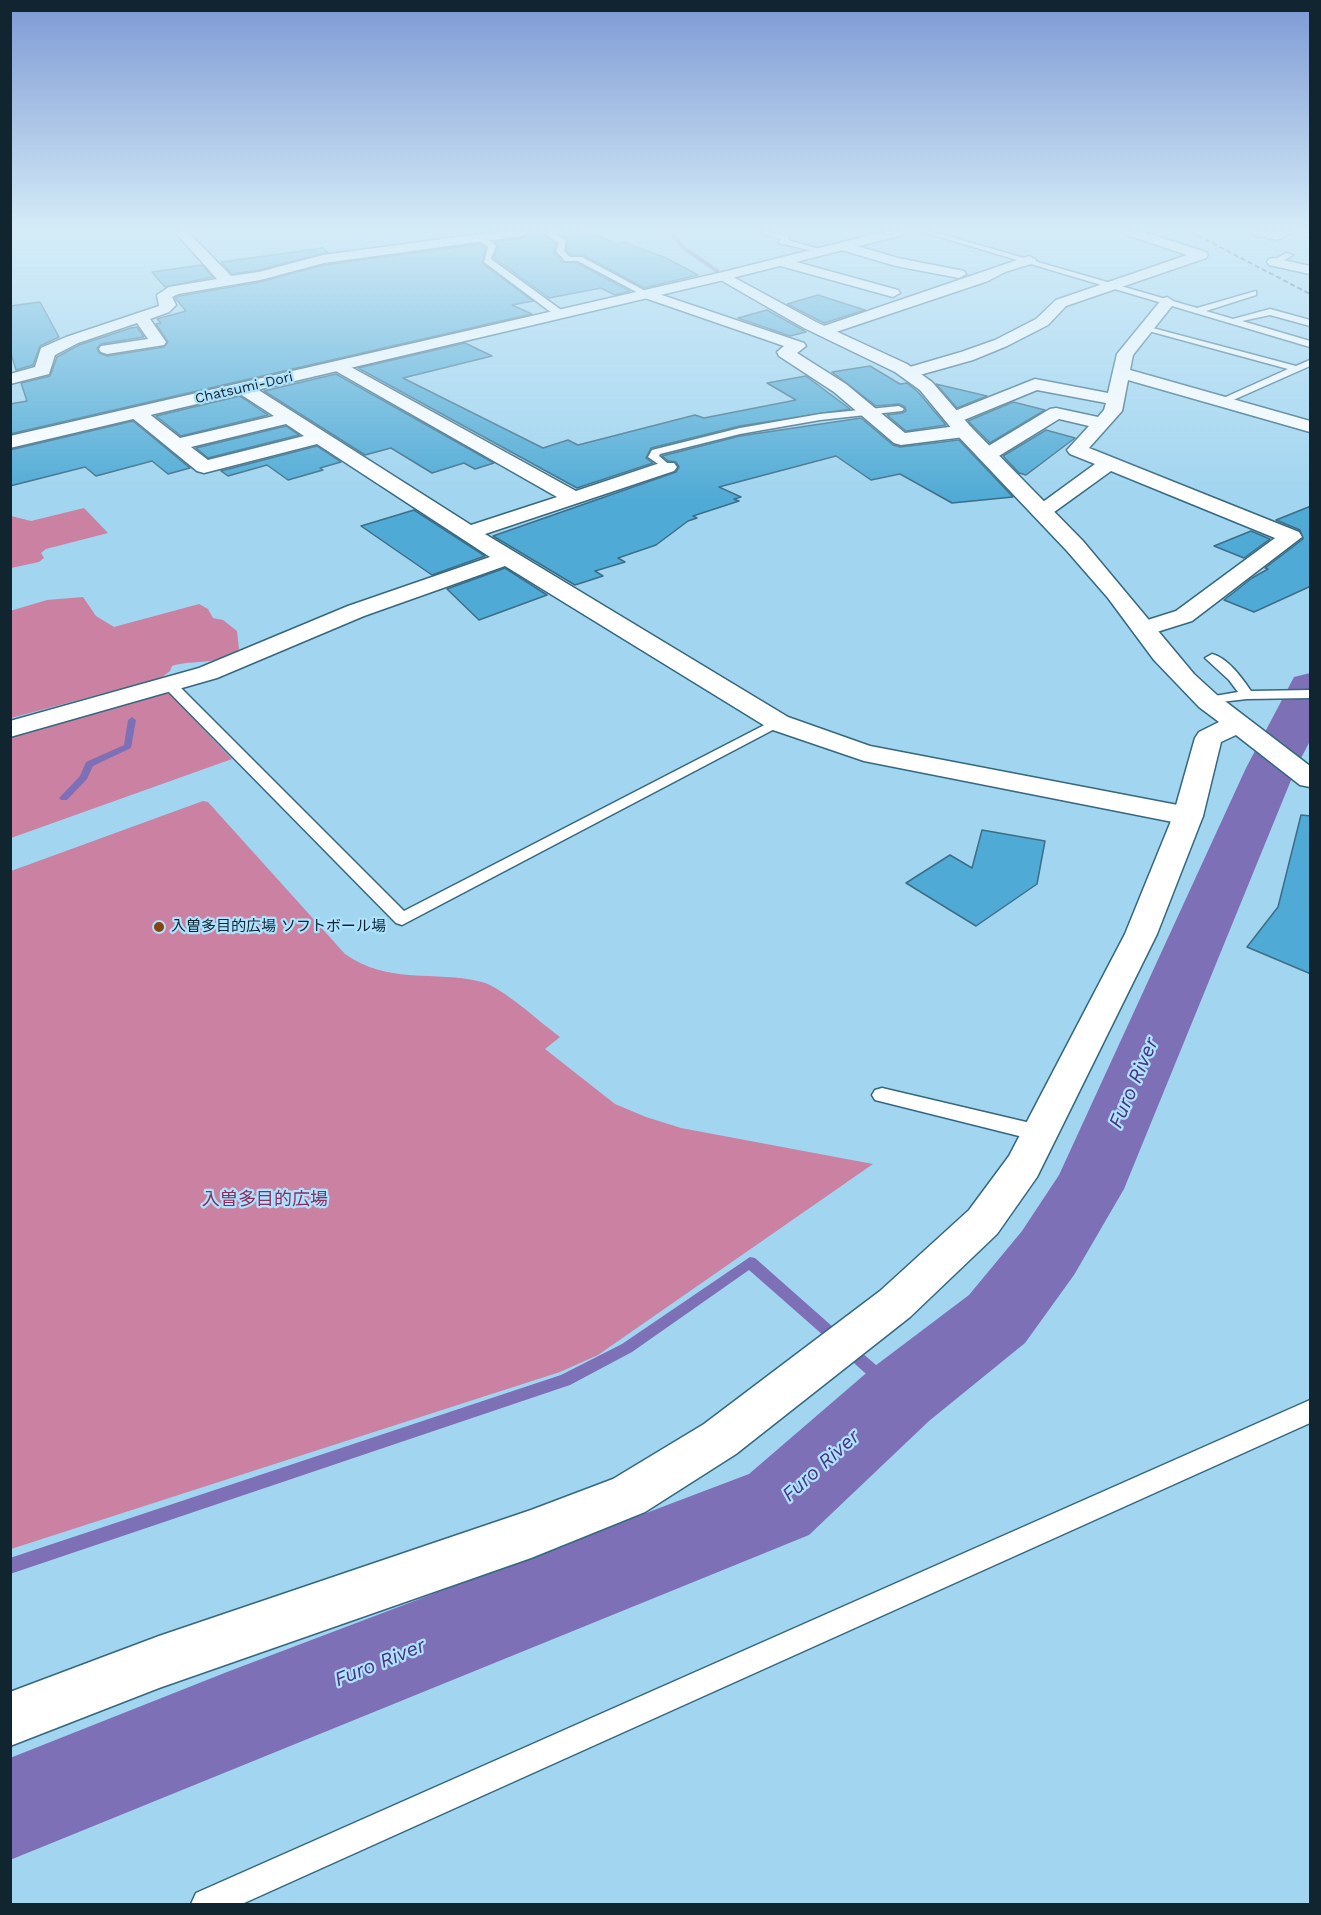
<!DOCTYPE html>
<meta charset="utf-8">
<style>
body{margin:0}
#map{position:relative;width:1321px;height:1915px;overflow:hidden;background:#a1d5f0;font-family:"Work Sans",sans-serif}
canvas{display:block}
.frame{position:absolute;inset:0;border:12px solid #112530;pointer-events:none}
</style>
<div id="map">
<canvas width="1321" height="1915"></canvas>
<div class="frame"></div>
</div>
<script>
const g = document.querySelector('canvas').getContext('2d');
g.lineJoin = 'round';
function paint(path, color) {
  g.fillStyle = color;
  g.fill(path, 'evenodd');
}
function strokePath(path, color, width, dash) {
  g.strokeStyle = color;
  g.lineWidth = width;
  g.lineCap = dash ? 'butt' : 'round';
  g.setLineDash(dash || []);
  g.stroke(path);
}
function drawText(font, color, halo, rows, align = 'center') {
  g.font = font + ' "Work Sans","Noto Sans JP",sans-serif';
  g.lineWidth = 4.5;
  g.setLineDash([]);
  g.textBaseline = 'middle';
  g.strokeStyle = halo;
  g.fillStyle = color;
  for (const [text, x, y, turn = 0] of rows) {
    g.save();
    g.translate(x, y);
    g.rotate((+turn || 0) * Math.PI / 180);
    g.textAlign = isNaN(turn) ? turn : align;
    if (halo) g.strokeText(text, 0, 0);
    g.fillText(text, 0, 0);
    g.restore();
  }
}
paint(new Path2D(`
 M84 508 108 533 46 549 41 553 44 558 39 562 11 568V516L31 521Z
 M83 597 96 616 114 627 199 604 208 609 213 618 223 620 237 631 239 649C221 666 194 659 172 666L170 671 161 678 11 718 10 611 47 600Z
 M159 694H170L232 759 11 838V735Z
 M203 801 208 802 345 954C388 985 434 970 482 982 502 987 542 1024 560 1037L545 1049 615 1104 646 1117 681 1128 873 1164 598 1355 560 1372 11 1549V871Z`), '#cb82a2');
paint(new Path2D(`
 M668 232H672L686 247 719 270V272H715L682 249Z
 M132 717 136 720 131 748 93 766 87 779 67 800H61L59 798 61 796 80 776 86 762 124 745 128 720Z
 M750 1257 755 1258 842 1335 844 1339 842 1343 837 1345 832 1343 749 1270 632 1352 570 1385 10 1574V1558L561 1375 622 1344Z
 M849 1344 854 1346 905 1390 907 1395 905 1400 900 1402 895 1400 844 1354 842 1350 844 1346Z`), '#7e70b7');
paint(new Path2D(`
 M1310 673V741L1296 768 1124 1189 1074 1275 1025 1343 929 1421 809 1535 10 1860V1758L227 1672 749 1474 871 1369 969 1295 1022 1231 1059 1175 1246 768 1294 677Z`), '#7e70b7');
const building = new Path2D(`
 M531 232H540L556 244 554 253 563 262 577 263 630 291 615 295 601 288 549 298 494 258 498 247 495 242 522 238Z
 M554 232H590L616 244 624 242 666 258 698 275 644 288 583 255H571L566 250 568 239Z
 M480 244 485 248 483 264 533 301 512 305 532 314 10 434V404L27 401 21 383 50 376 57 357 79 345 131 328 137 327 144 337 101 344 97 348 99 353 107 356 164 347 168 342 156 324 161 323 157 319 186 311 175 298 179 296 260 282 324 265Z
 M323 248 328 252 259 270 232 274 221 262Z
 M202 265 213 277 165 287 152 272Z
 M818 295 865 310 824 323 787 304Z
 M40 302 59 337 40 346 33 365 16 370 10 350V306Z
 M767 310 803 330 806 332 790 336 738 318Z
 M465 343 492 356 403 378 543 448 568 440 578 445 695 415 704 418 796 400 767 383 806 376 850 409 740 426 651 448 646 458 653 463 577 488 358 368Z
 M870 366 900 384 907 383 918 392 946 425 906 431 887 415 902 413 906 411 905 407 899 404 876 406 832 372Z
 M336 374 494 463 475 469 464 463 432 473 391 448 365 455 264 391Z
 M936 384 987 396 957 408Z
 M240 396 268 415 181 436 156 416Z
 M1013 402 1045 410 990 443 968 421Z
 M861 418 893 445 900 447 959 440 1013 497 952 503 900 474 871 480 836 456 719 487 741 497 734 499 739 501 693 516 697 518 688 521 656 545 618 558 625 562 595 571 603 576 575 585 493 536 676 472 679 467 676 462 668 461 662 456 740 436Z
 M133 421 190 468 168 474 152 461 96 476 85 467 10 486V450Z
 M286 426 299 435 208 458 196 448Z
 M1046 430 1075 438 1026 475 1019 473 1003 456Z
 M317 446 341 462 320 468 323 470 288 480 267 465 228 476 221 471Z
 M1311 506V586L1254 612 1224 600 1252 578 1268 569 1265 568 1303 539 1300 530 1276 520Z
 M414 510 485 556 432 575 361 526Z
 M1251 531 1270 539 1244 558 1214 546Z
 M505 568 547 595 479 620 447 589Z
 M1301 815 1311 816V974L1247 947 1278 907Z
 M982 830 1045 841 1037 884 976 926 906 883 950 855 972 868Z`);
paint(building, '#4faad5');
strokePath(building, '#3d6e87', 1.5);
const lane = new Path2D(`
 M542 232H550L566 240 564 251 570 257H582L651 294 644 296 578 261H565L556 251 559 243Z
 M758 232H770L790 236 788 240 826 251 822 253 779 243 781 239Z
 M923 232H934L1197 308 1256 291V295L1206 311 1233 319 1270 309 1310 320V326L1270 315 1242 321 1310 341V347Z
 M477 235H483L496 246 491 259 564 312V316H558L548 310 484 262 488 247 477 239Z
 M1286 253 1293 255 1277 264 1270 262Z
 M1145 326 1296 366 1310 360V366L1222 405 1219 404V400L1288 369 1145 330Z
 M899 406 904 409 902 411 820 420 740 434 660 454 659 456 672 467 667 470 648 457 652 450 740 428 820 414Z
 M1212 654C1228 658 1242 678 1251 691L1310 690V698L1247 699 1203 704 1201 701 1203 698 1238 692 1229 680 1205 658Z
 M170 681 175 682 404 911 774 720 779 719 786 723 402 925 396 923 165 688 163 685Z
 M882 1088 1039 1125 1046 1127 1049 1133 1046 1139 1039 1141 875 1100 872 1095 875 1090Z
 M1310 1400V1423L242 1904H191L196 1893Z`);
const street = new Path2D(`
 M175 232H188L231 276 259 272 323 255 495 232H529L522 236 324 263 260 280 178 294 172 297 176 305 169 312 150 319 166 342 164 345 107 354 101 352 99 349 101 346 148 339 137 323 78 343 55 355 49 374 10 384V374L35 367 41 348 66 337 159 306 157 295 169 287 217 279Z
 M1126 232H1144L1206 252 1208 255 1206 258 1066 306 1048 325 1007 346 973 360 909 378 903 377 900 373 903 369 961 352 995 340 1036 319 1056 300 1187 255 1127 235Z
 M1252 232H1295L1277 240 1254 235Z
 M843 242 898 258 964 271 966 274 959 278 896 266 838 249 836 246Z
 M1029 256 1036 260 1034 263 1005 272 988 281 830 334 824 336 816 331 818 328Z
 M782 258 898 290 900 293 893 297 777 265 775 262 777 259Z
 M1274 258 1310 266V274L1269 265 1267 262 1269 259Z
 M647 290 804 343 806 346 797 353 846 384 905 433 964 425 971 427 973 431 971 435 964 437 901 445 894 443 834 392 779 356 777 352 784 346 642 297 640 294Z
 M1167 297 1175 302 1133 355 1130 370 1310 421V432L1128 380 1122 411 1089 448 1299 532 1302 537 1192 621 1144 636 1135 634 1132 629 1135 624 1176 611 1275 538 1111 471 1050 515 1043 517 1036 515 1033 511 1036 507 1095 464 1070 454 1067 450 1089 426 1059 419 994 459H980L977 455 980 451 1050 409 1056 408 1098 417 1104 410 1106 403 1037 390 959 422H947L944 418 947 414 1035 379 1108 393 1117 354 1162 299Z
 M340 361 576 491 660 463H674L677 467 674 471 485 534 788 717 870 746 1188 807 1198 810 1203 816 1198 822 1188 825 864 761 770 729 505 566 364 616 217 678 10 737V721L199 668 348 606 490 557 317 444 204 473 197 471 131 417 128 413 131 409H143L180 438 274 416 237 392 234 388 237 384H249L471 525 557 497 334 370 332 366 334 362ZM286 424 304 436 208 460 191 447Z`);
const secondary = new Path2D(`
 M724 272 816 322 907 364 932 382 971 427 1083 541 1194 674 1217 695 1310 766V787L1300 785 1236 735 1221 742 1203 816 1157 934 1037 1177 997 1234 910 1317 736 1454 645 1512 531 1558 159 1688 10 1746V1692L159 1636 531 1510 613 1479 704 1424 880 1291 969 1210 1009 1156 1125 934 1173 816 1195 738 1199 732 1219 722 1199 707 1154 660 1108 598 1067 551 957 435 920 390 895 372 804 328 719 279 717 276Z`);
const primary = new Path2D(`
 M883 232H905L903 235 724 280 10 448V436L723 272Z`);
strokePath(lane, '#35677f', 3);
strokePath(street, '#35677f', 3);
strokePath(secondary, '#35677f', 3);
strokePath(primary, '#35677f', 3);
paint(lane, '#fff');
paint(street, '#fff');
paint(secondary, '#fff');
paint(primary, '#fff');
strokePath(new Path2D(`
 M1191 232 1310 294`), '#324e5c', 2, [5, 3]);
const sky = g.createLinearGradient(0, 0, 0, 500);
sky.addColorStop(0, '#7d99d4');
sky.addColorStop(0.46, '#d5ecf8');
sky.addColorStop(1, '#d5ecf800');
g.fillStyle = sky;
g.fillRect(0, 0, 1321, 500);
for (const [x, y, r, color] of [
 [159,927,6,"#864312"]
]) {
  const dot = new Path2D();
  dot.arc(x, y, r, 0, 2 * Math.PI);
  g.fillStyle = color;
  g.fill(dot);
  strokePath(dot, '#aee2fe', 2);
}
drawText('14px', '#112530', '#aee2fe', [
 ["Chatsumi-Dori",244,388,-13]
]);
drawText('15px', '#112530', '#aee2fe', [
 ["入曽多目的広場 ソフトボール場",171,927]
], 'left');
drawText('18px', '#8b2d5e', '#aee2fe', [
 ["入曽多目的広場",265,1200]
]);
drawText('italic 20px', '#493187', '#aee2fe', [
 ["Furo River",1134,1083,-67],
 ["Furo River",821,1466,-42],
 ["Furo River",380,1663,-22]
]);
</script>
